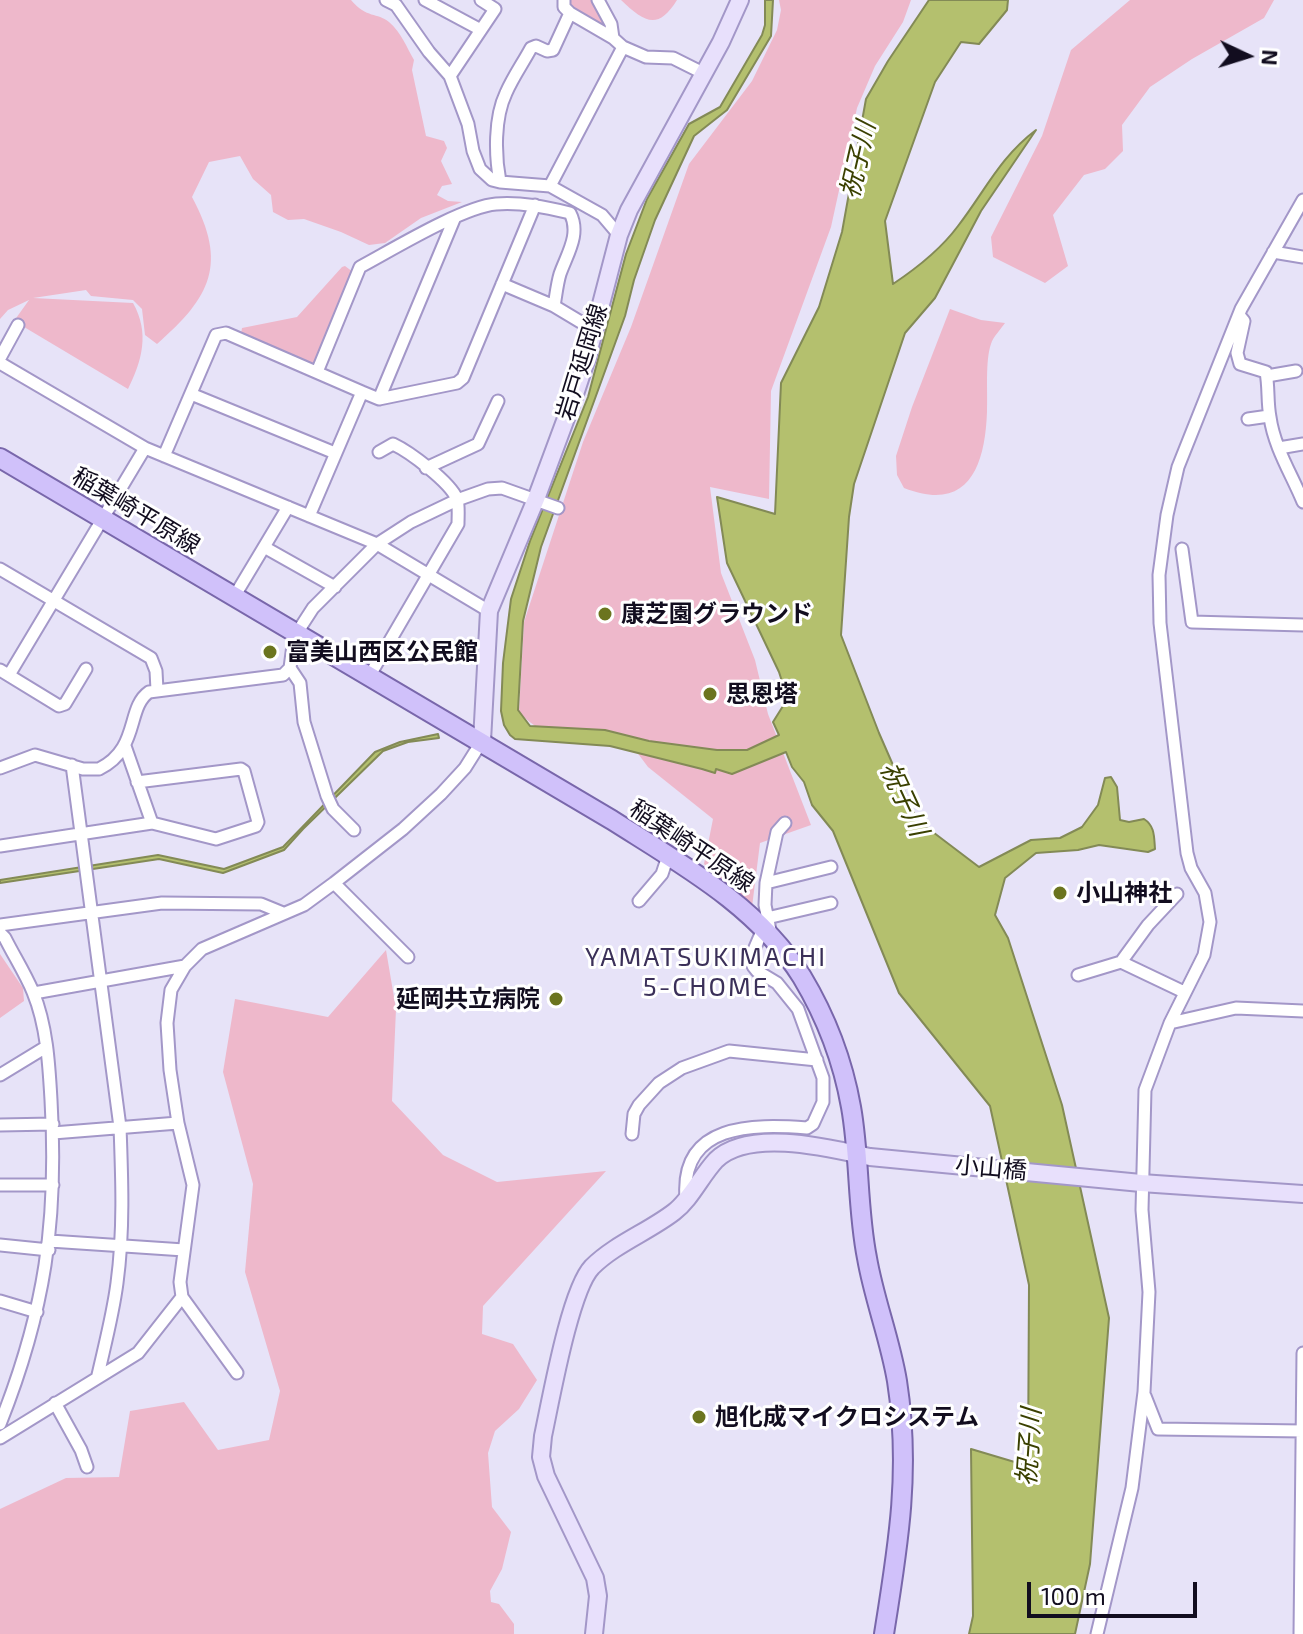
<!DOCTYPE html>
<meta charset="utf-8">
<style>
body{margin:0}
#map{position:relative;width:1303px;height:1634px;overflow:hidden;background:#e7e3f8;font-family:"Exo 2",sans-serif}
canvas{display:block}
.north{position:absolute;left:1207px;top:16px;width:80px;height:80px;-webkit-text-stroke:6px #fff;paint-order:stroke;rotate:94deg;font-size:22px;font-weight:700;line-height:32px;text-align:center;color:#120d1f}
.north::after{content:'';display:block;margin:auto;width:28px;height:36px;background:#120d1f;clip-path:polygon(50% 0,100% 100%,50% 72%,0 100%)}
.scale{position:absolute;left:1027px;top:1582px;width:170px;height:36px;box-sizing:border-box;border:4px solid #120d1f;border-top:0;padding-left:10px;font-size:24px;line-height:28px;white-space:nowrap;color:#120d1f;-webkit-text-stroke:6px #fff;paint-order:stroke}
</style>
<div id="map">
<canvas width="1303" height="1634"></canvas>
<div class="north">N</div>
<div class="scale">100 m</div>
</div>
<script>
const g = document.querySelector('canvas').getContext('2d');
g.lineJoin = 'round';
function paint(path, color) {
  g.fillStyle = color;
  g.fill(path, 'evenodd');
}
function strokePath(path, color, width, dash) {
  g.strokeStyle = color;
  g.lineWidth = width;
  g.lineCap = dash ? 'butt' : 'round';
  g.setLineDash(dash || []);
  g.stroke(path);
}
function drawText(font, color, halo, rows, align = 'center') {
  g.font = font + ' "Exo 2","Noto Sans JP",sans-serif';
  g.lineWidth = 6;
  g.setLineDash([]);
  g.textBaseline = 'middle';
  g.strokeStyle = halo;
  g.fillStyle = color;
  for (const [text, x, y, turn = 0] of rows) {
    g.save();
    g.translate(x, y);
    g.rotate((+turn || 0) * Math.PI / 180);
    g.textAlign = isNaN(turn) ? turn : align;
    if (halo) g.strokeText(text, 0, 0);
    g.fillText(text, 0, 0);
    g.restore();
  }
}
paint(new Path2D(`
 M0 0H351C367 19 377 12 389 22 401 32 407 48 414 60L412 70 426 136 444 141 447 148 441 161 452 184 442 186 437 195 448 201 462 202 421 218 385 243 369 245 341 232 304 219 288 220 273 212 271 195 253 179 240 156 209 162 192 197C228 264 211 297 157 344L145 335 142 309 133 300 91 296 86 290 33 298 133 303C150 333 142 361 128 389L14 321 29 300 8 310 0 319Z
 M568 0H594L607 27 568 9Z
 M621 0H677C658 31 644 22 621 0Z
 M779 0H911L903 22 875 66 857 108 831 227 771 391 769 499 710 487 721 573 755 660 768 714 811 825 760 843 752 907 704 864 713 819 648 767 633 747C597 742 542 743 519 711L524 622 583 442 631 327 689 164 752 81 777 30 781 10Z
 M1130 0H1274L1264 18 1192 59 1150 87 1122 125 1123 151 1105 169 1084 175 1053 215 1068 266 1045 283 993 257 991 237 1042 136 1071 50Z
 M345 266 353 272 314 366 241 334 242 328 297 317 342 267Z
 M950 309 981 320 1005 323C1001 329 993 337 991 344 985 361 988 393 987 412 985 467 968 513 904 488L897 475 896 456 912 407Z
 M386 950 396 1009 392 1101 443 1155 497 1182 606 1171 483 1306 482 1334 513 1344 537 1380 519 1409 495 1431 488 1453 492 1507 511 1532 502 1569 490 1591 491 1602 499 1604 514 1624V1634H0V1509L66 1478 119 1477 130 1411 184 1402 218 1450 269 1440 280 1391 245 1272 253 1184 223 1072 235 999 328 1017Z
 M0 954 23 988 24 1001 0 1018Z`), '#eeb8cb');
const water = new Path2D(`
 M765 0H773L771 36 727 110 694 136 655 220 634 280 625 316 541 547 523 621 518 710 530 726 605 730 649 741 717 750H747L779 735 773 722 783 706 786 694 779 672 727 563 717 497 775 514 781 383 819 307 842 232 866 99 888 61 929 0H1008L1007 10 979 44 961 42 935 82 885 221 893 284C917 268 941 249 958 226 985 191 1000 157 1036 130L981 211 935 298 905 333 854 484 849 517 841 635 879 733 917 820 979 867 1031 840 1060 838 1082 827 1098 805 1105 778 1111 777 1117 787 1120 820 1129 822 1144 819C1155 826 1154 837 1155 849L1148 852 1099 845 1078 850 1036 853 1005 878 995 915 1008 938 1062 1105 1109 1318 1090 1564 1075 1634H969L973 1616 971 1449 1028 1466 1029 1285 990 1106 899 993 833 831 812 805 804 782 792 767 786 752 732 774 716 769 715 773 702 769 610 746 515 739 510 735 504 725 501 711 503 663 511 599 530 541 588 397 626 254 647 199 689 124 720 107 762 35 765 25Z
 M438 734 439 738 408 742 383 751 303 829 284 850 223 873 159 859 0 883V880L158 855 224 869 283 847 375 752 400 742Z`);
paint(water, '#b4c06e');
strokePath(water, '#838a56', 2);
const street = new Path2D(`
 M386 0 396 5 429 52 450 76 468 124 473 151 480 169 492 180 500 182
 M425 0 481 30
 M564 0V7L570 13 553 50 547 51 536 46 531 48C523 63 513 77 506 93 494 118 495 156 500 182L550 186 602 215 619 235
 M598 0 611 24 613 38 623 47
 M570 13 613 38
 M450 76 495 9 481 0
 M550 186 623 47 646 57 673 58 703 73
 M1273 252 1303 257
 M502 284 554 306 594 330
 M1239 315 1244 321 1237 353 1240 364 1266 372C1269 388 1267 402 1270 417 1274 447 1292 475 1303 502
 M0 358 18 325
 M0 363 145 448 377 544 489 611
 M317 372 360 267C392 250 462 207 496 204 521 202 545 207 570 213 581 234 567 254 560 274 557 284 556 295 554 306
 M1267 376 1296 371
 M191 394 335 453
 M379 399 455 217
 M1248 419 1269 416
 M1279 448 1303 444
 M164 456 216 335 226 333 362 392
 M426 468 478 444 498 401
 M309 516 362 392 379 399 457 383 463 378 535 205
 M264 547 335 587
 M1182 549 1192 622 1303 625
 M0 569 151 658 156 671 157 690
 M234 597 288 507
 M290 668 300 683 304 722 327 796 333 809 354 830
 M0 670 59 706 65 704 86 669
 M9 675 145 448
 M370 675 458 524C458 517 459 505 457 499 450 482 410 452 393 444L379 452
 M125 746 152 823
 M72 765 120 1127C122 1179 124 1231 117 1283 113 1314 105 1344 98 1375
 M0 768 35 755 83 769H99C140 749 126 708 149 692L283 675 290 668 293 645 302 625 313 608 377 544 411 522 457 500 488 489 502 488 558 508
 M0 846 152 823 216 839 256 826 258 822 244 771 241 769 137 782
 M334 883 408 957
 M766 883 831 867
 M639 901 662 874 668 856
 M767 918 831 903
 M0 925 162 903 261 904 283 913
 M0 933 5 938C14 956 25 973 33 992 47 1026 49 1065 51 1100 58 1221 45 1311 0 1424
 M771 935 765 905 766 883 777 832 785 823
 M1121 962 1148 925 1177 894
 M1078 975 1121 962 1184 992
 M34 993 185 966
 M1170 1023 1236 1008 1303 1011
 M0 1075 46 1047
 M0 1125 53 1124
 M53 1133 178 1123
 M632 1134 634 1114 639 1105 659 1083 682 1068 729 1051 817 1060
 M0 1185H53
 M686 1198C680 1123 753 1124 807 1128L813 1124 823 1102V1078L798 1009 777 983 757 971 753 966 754 950 763 929
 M50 1241 184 1250
 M0 1245 49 1250
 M182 1297 237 1373
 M0 1301 37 1312
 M1145 1396 1158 1429 1303 1431
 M55 1403 81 1450 87 1467
 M0 1438 138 1353 182 1297 180 1282 193 1185 178 1123 170 1070 167 1023 171 990 185 966 202 949 304 905 334 883 403 829 441 794 465 768 482 741
 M1097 1634 1132 1488 1144 1392 1149 1292 1142 1210 1145 1090 1170 1023 1204 955 1210 922 1205 893 1191 868 1187 853 1160 623 1159 575 1167 515 1178 467 1241 309 1303 200
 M1300 1634 1303 1353`);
const secondary = new Path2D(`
 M482 741 489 611 536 499 575 394 587 358 619 235 629 210 721 42 740 0
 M594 1634 598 1596 595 1578 546 1476 541 1457 543 1436C551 1399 570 1290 592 1267 615 1244 648 1232 674 1212 691 1199 701 1176 716 1160 749 1128 829 1148 870 1157L1141 1183 1303 1194`);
const primary = new Path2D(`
 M0 458 612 820C681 864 758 906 802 977 826 1017 843 1062 851 1107 860 1157 857 1208 867 1258 874 1299 890 1339 897 1381 911 1470 898 1547 884 1634`);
strokePath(street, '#a397c8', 15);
strokePath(secondary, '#a397c8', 20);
strokePath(primary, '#7967ab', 22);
strokePath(street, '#fff', 11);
strokePath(secondary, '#e8e0fc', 16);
strokePath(primary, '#d0c1fa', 18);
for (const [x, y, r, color] of [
 [605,614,8,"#6b741e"],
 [270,652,8,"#6b741e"],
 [710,694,8,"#6b741e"],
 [1060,893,8,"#6b741e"],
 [556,999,8,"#6b741e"],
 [699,1417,8,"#6b741e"]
]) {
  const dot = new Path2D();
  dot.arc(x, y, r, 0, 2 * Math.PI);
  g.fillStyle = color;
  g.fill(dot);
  strokePath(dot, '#fff', 3);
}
drawText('24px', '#120d1f', '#fff', [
 ["岩戸延岡線",582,362,-73],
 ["稲葉崎平原線",136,511,31],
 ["稲葉崎平原線",692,846,34],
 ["小山橋",991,1168,5]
]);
drawText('bold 24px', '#120d1f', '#fff', [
 ["康芝園グラウンド",621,614],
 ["富美山西区公民館",286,652],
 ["思恩塔",726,694],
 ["小山神社",1076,893],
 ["延岡共立病院",540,999,"right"],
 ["旭化成マイクロシステム",715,1417]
], 'left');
drawText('italic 26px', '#3a4000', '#fff', [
 ["祝子川",858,160,-77],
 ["祝子川",904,799,65],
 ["祝子川",1029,1447,-86]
]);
g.letterSpacing = '2px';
drawText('26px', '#3b3059', '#fff', [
 ["YAMATSUKIMACHI",706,957],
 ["5-CHOME",706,987]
]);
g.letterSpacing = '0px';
</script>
